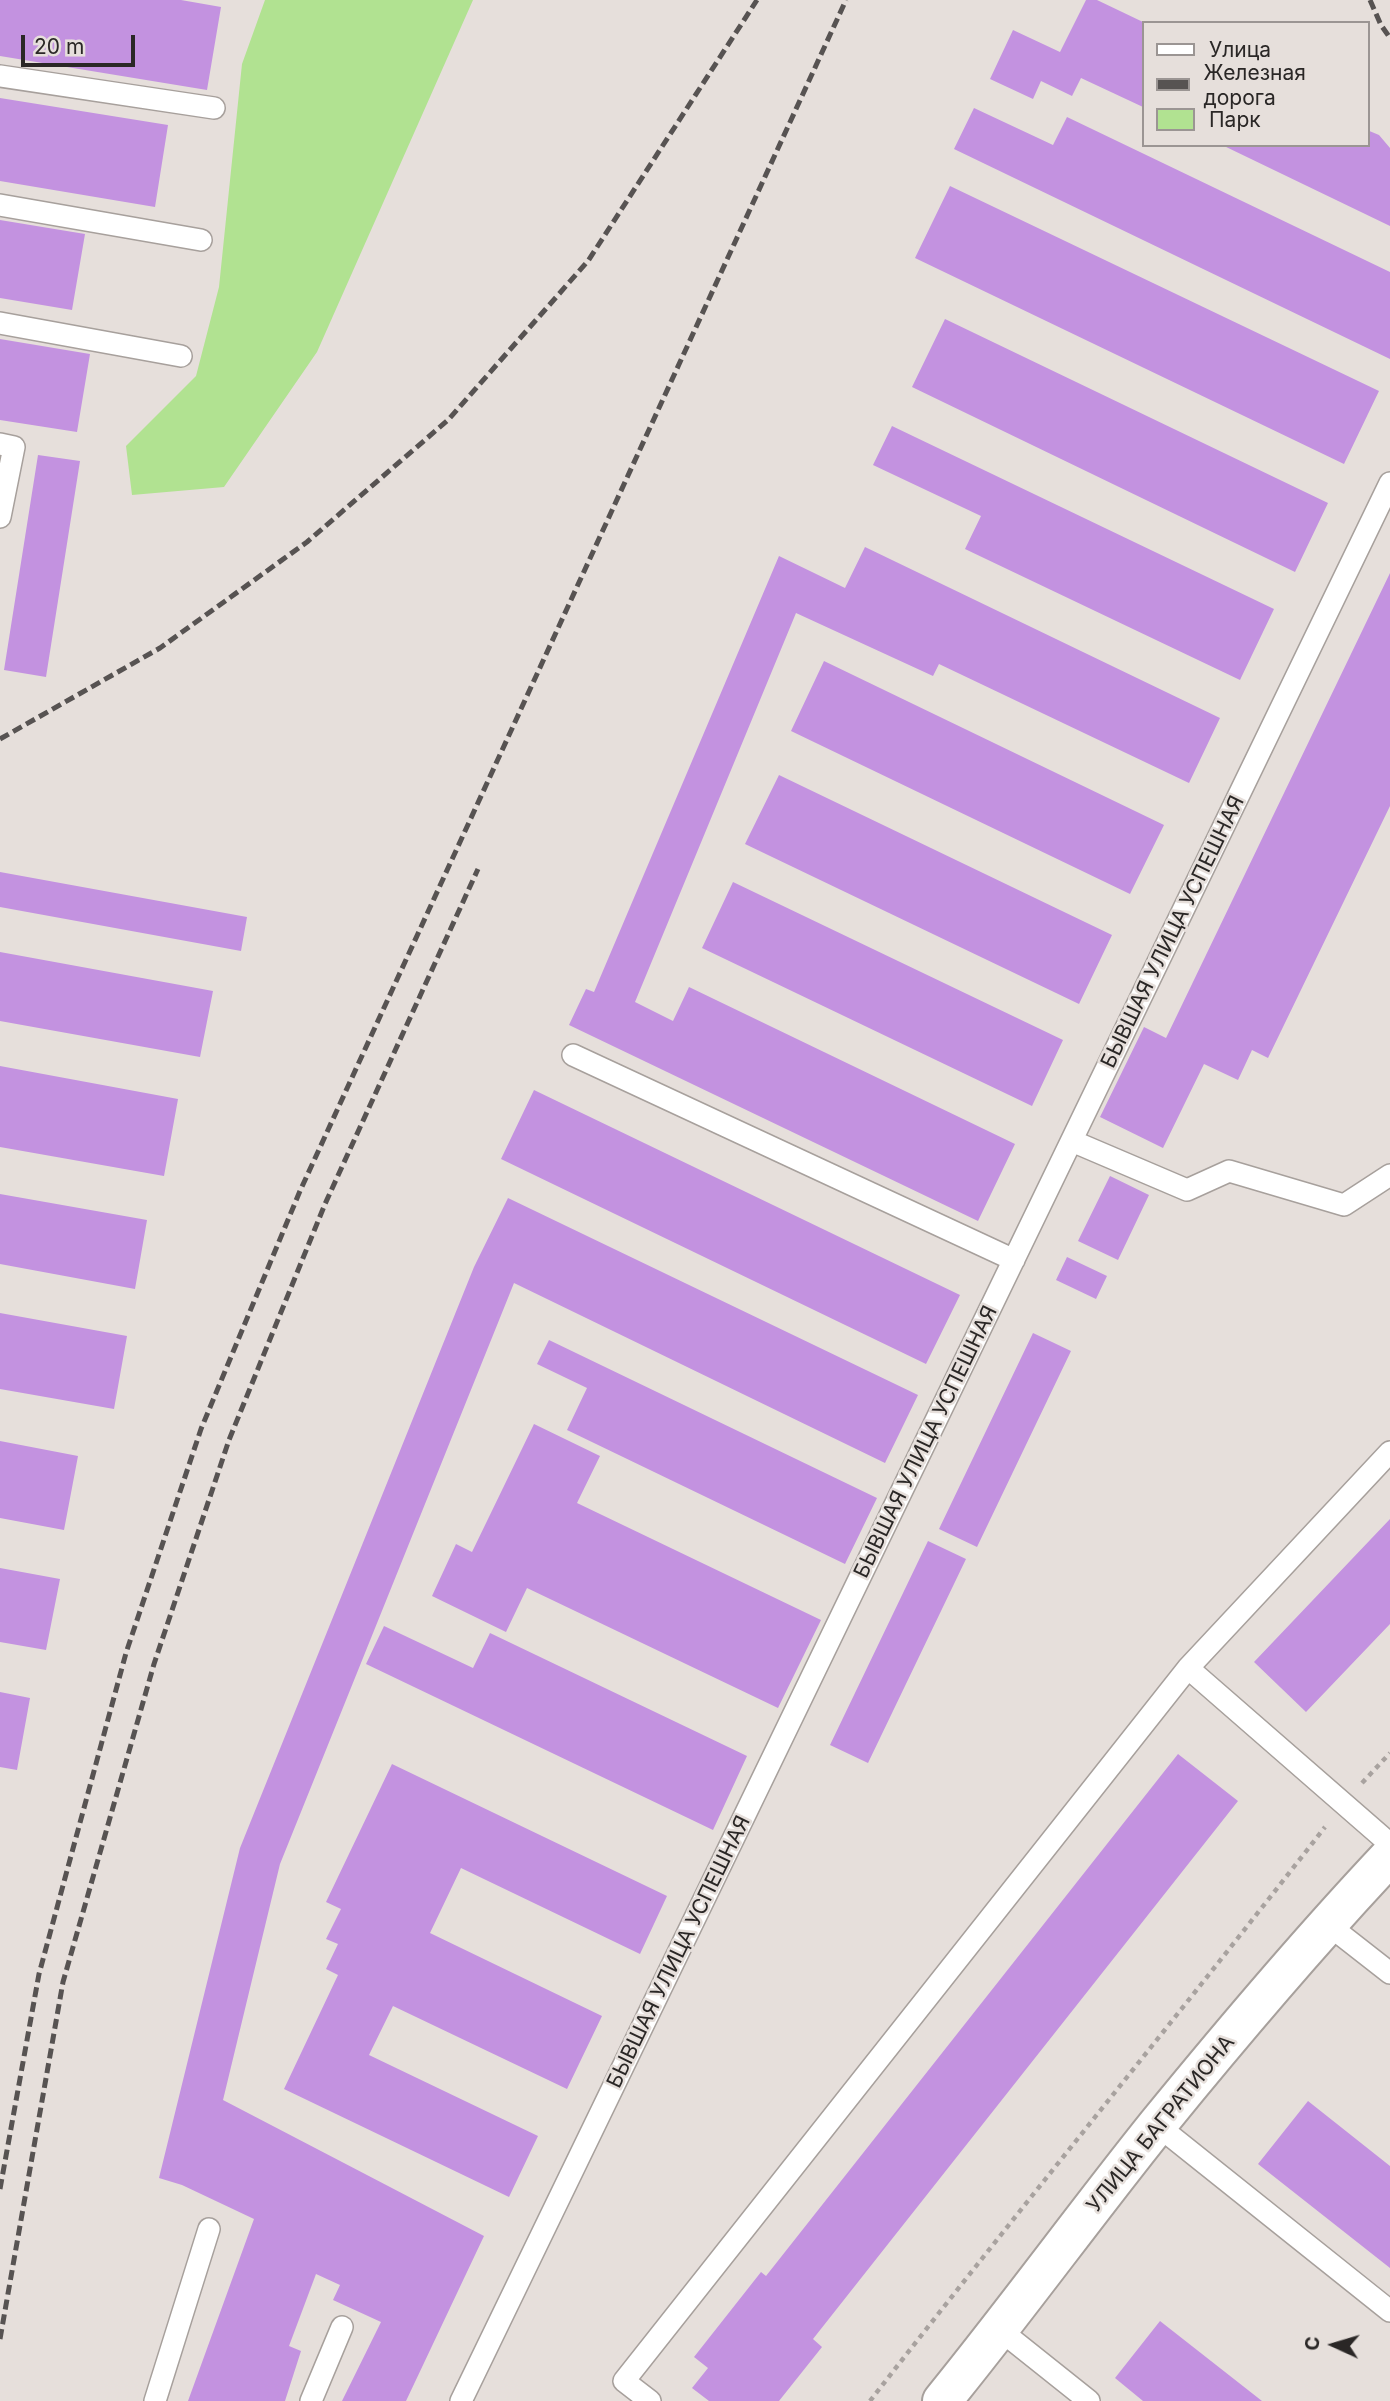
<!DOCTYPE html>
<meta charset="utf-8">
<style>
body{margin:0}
#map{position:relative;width:1390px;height:2401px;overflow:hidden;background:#e6dfdb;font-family:Inter,sans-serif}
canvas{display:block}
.legend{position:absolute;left:1142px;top:21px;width:228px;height:126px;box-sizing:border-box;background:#e6dfdb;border:2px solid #9b9593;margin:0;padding:9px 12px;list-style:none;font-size:21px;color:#2a2726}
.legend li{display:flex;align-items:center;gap:14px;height:35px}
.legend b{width:35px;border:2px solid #9b9593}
.north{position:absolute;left:1299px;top:2310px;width:70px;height:70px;-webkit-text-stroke:5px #e6dfdb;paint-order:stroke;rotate:274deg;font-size:19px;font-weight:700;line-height:28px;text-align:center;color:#2a2726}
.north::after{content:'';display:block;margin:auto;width:24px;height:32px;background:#2a2726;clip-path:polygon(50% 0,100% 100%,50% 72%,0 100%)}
.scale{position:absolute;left:21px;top:35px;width:114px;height:32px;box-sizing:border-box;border:4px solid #2a2726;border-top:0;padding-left:9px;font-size:21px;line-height:24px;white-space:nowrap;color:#2a2726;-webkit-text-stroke:5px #e6dfdb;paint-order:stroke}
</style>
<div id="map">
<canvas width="1390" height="2401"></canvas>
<ul class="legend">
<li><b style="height:9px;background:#fff"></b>Улица</li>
<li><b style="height:9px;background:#575352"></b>Железная дорога</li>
<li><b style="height:19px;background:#b1e291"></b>Парк</li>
</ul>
<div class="north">С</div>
<div class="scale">20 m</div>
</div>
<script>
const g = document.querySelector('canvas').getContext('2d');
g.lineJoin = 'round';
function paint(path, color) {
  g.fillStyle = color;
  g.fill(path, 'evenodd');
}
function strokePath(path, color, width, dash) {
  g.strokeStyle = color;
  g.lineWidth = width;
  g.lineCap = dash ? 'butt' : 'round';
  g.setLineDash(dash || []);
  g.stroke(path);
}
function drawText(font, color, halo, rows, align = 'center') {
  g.font = font + ' Inter,sans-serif';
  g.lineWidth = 5;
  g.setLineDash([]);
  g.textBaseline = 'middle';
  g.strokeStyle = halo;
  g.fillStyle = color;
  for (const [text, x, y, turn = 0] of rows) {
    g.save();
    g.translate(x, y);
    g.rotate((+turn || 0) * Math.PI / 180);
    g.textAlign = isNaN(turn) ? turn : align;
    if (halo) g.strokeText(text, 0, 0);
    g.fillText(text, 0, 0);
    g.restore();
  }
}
paint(new Path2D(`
 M265 0H473L317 352 224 487 132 495 126 446 196 376 219 287 242 64Z`), '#b1e291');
paint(new Path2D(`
 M0 0H181L221 7 207 90 0 56Z
 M1086 0H1097L1143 22V107L1081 78 1072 96 1041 81 1033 99 990 79 1013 30 1060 52Z
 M0 98 168 125 155 207 0 181Z
 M974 108 1053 145 1067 117 1390 272V359L954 149Z
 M1367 130 1379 135 1390 148V226L1222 145H1367Z
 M950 186 1379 391 1344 464 915 258Z
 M0 220 85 234 72 310 0 298Z
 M945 319 1328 503 1295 572 912 387Z
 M0 339 90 354 77 432 0 420Z
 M892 426 1274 609 1240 680 965 549 981 516 873 465Z
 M38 455 80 461 46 677 4 670Z
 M865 547 1220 718 1189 783 939 664 933 676 796 613 635 1002 673 1021 689 987 1015 1144 978 1221 569 1025 586 989 594 992 779 556 845 588Z
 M1390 573V806L1268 1058 1252 1050 1238 1080 1204 1064 1163 1148 1100 1117 1144 1027 1166 1038Z
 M824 661 1164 825 1130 894 791 731Z
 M779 775 1112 935 1079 1004 745 844Z
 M0 872 247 917 241 951 0 907Z
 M733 882 1063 1040 1032 1106 702 948Z
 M0 952 213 991 200 1057 0 1021Z
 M0 1066 178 1099 164 1176 0 1147Z
 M534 1090 960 1295 926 1364 501 1159Z
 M1110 1176 1149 1195 1118 1260 1078 1241Z
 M0 1194 147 1220 135 1289 0 1264Z
 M508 1198 918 1395 885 1463 514 1283 280 1864 223 2100 484 2236 406 2401H342L381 2322 333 2300 340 2285 316 2274 289 2346 301 2351 285 2401H188L254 2219 182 2185 159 2178 240 1848 474 1267Z
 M1067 1257 1107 1276 1096 1299 1056 1280Z
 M0 1313 127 1336 114 1409 0 1389Z
 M1033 1333 1071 1351 977 1547 939 1529Z
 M549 1340 877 1498 845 1564 567 1430 587 1388 537 1364Z
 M534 1424 600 1456 577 1503 821 1620 778 1708 527 1588 506 1632 432 1596 456 1544 472 1552Z
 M0 1441 78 1456 64 1530 0 1518Z
 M1390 1519V1624L1306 1712 1254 1662Z
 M928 1541 966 1559 868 1763 830 1745Z
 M0 1568 60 1579 46 1650 0 1642Z
 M384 1626 473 1668 490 1633 747 1756 713 1830 366 1664Z
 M0 1692 30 1698 17 1770 0 1767Z
 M1178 1754 1238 1801 813 2339 822 2347 779 2401H709L692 2388 708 2368 694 2357 761 2272 766 2276Z
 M392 1764 667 1896 640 1954 461 1868 430 1933 602 2016 567 2089 393 2006 369 2055 538 2136 509 2197 284 2089 338 1975 326 1969 338 1944 326 1939 341 1909 326 1902Z
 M1308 2101 1390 2166V2268L1258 2164Z
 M1160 2321 1262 2401H1143L1115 2378Z`), '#c392e0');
const service = new Path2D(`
 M0 76 214 108
 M0 205 201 240
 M0 323 181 356
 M0 444 14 447 0 517
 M573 1055 1014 1260
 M1072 1141 1187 1190 1229 1171 1344 1205 1390 1175
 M1188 1668 1390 1844
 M1326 1923 1390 1973
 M1157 2125 1390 2311
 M1000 2330 1089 2401
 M155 2401 209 2229
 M311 2401 342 2327
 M461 2401 1390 483
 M650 2401 624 2381 1188 1668 1390 1452`);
const tertiary = new Path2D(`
 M942 2401C1016 2310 1084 2216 1157 2125 1232 2033 1309 1942 1390 1856`);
strokePath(service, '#a7a09c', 24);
strokePath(tertiary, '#a7a09c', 42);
strokePath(new Path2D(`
 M1362 1783 1390 1753
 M870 2401C1020 2208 1175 2020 1325 1827`), '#a8a29f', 4.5, [5, 5]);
strokePath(service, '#fff', 21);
strokePath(tertiary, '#fff', 38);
strokePath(new Path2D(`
 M1370 0 1381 25 1390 38
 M0 739 160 648 307 542 448 420 588 261 757 0
 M0 2189 39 1974 126 1653 201 1429 300 1191 846 0
 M0 2339 63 1982 154 1664 229 1440 325 1204 478 869`), '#575352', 5, [10, 5]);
drawText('21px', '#2a2726', '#e6dfdb', [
 ["БЫВШАЯ УЛИЦА УСПЕШНАЯ",1173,932,-64],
 ["БЫВШАЯ УЛИЦА УСПЕШНАЯ",926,1442,-64],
 ["БЫВШАЯ УЛИЦА УСПЕШНАЯ",679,1952,-64],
 ["УЛИЦА БАГРАТИОНА",1161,2124,-51]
]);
</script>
